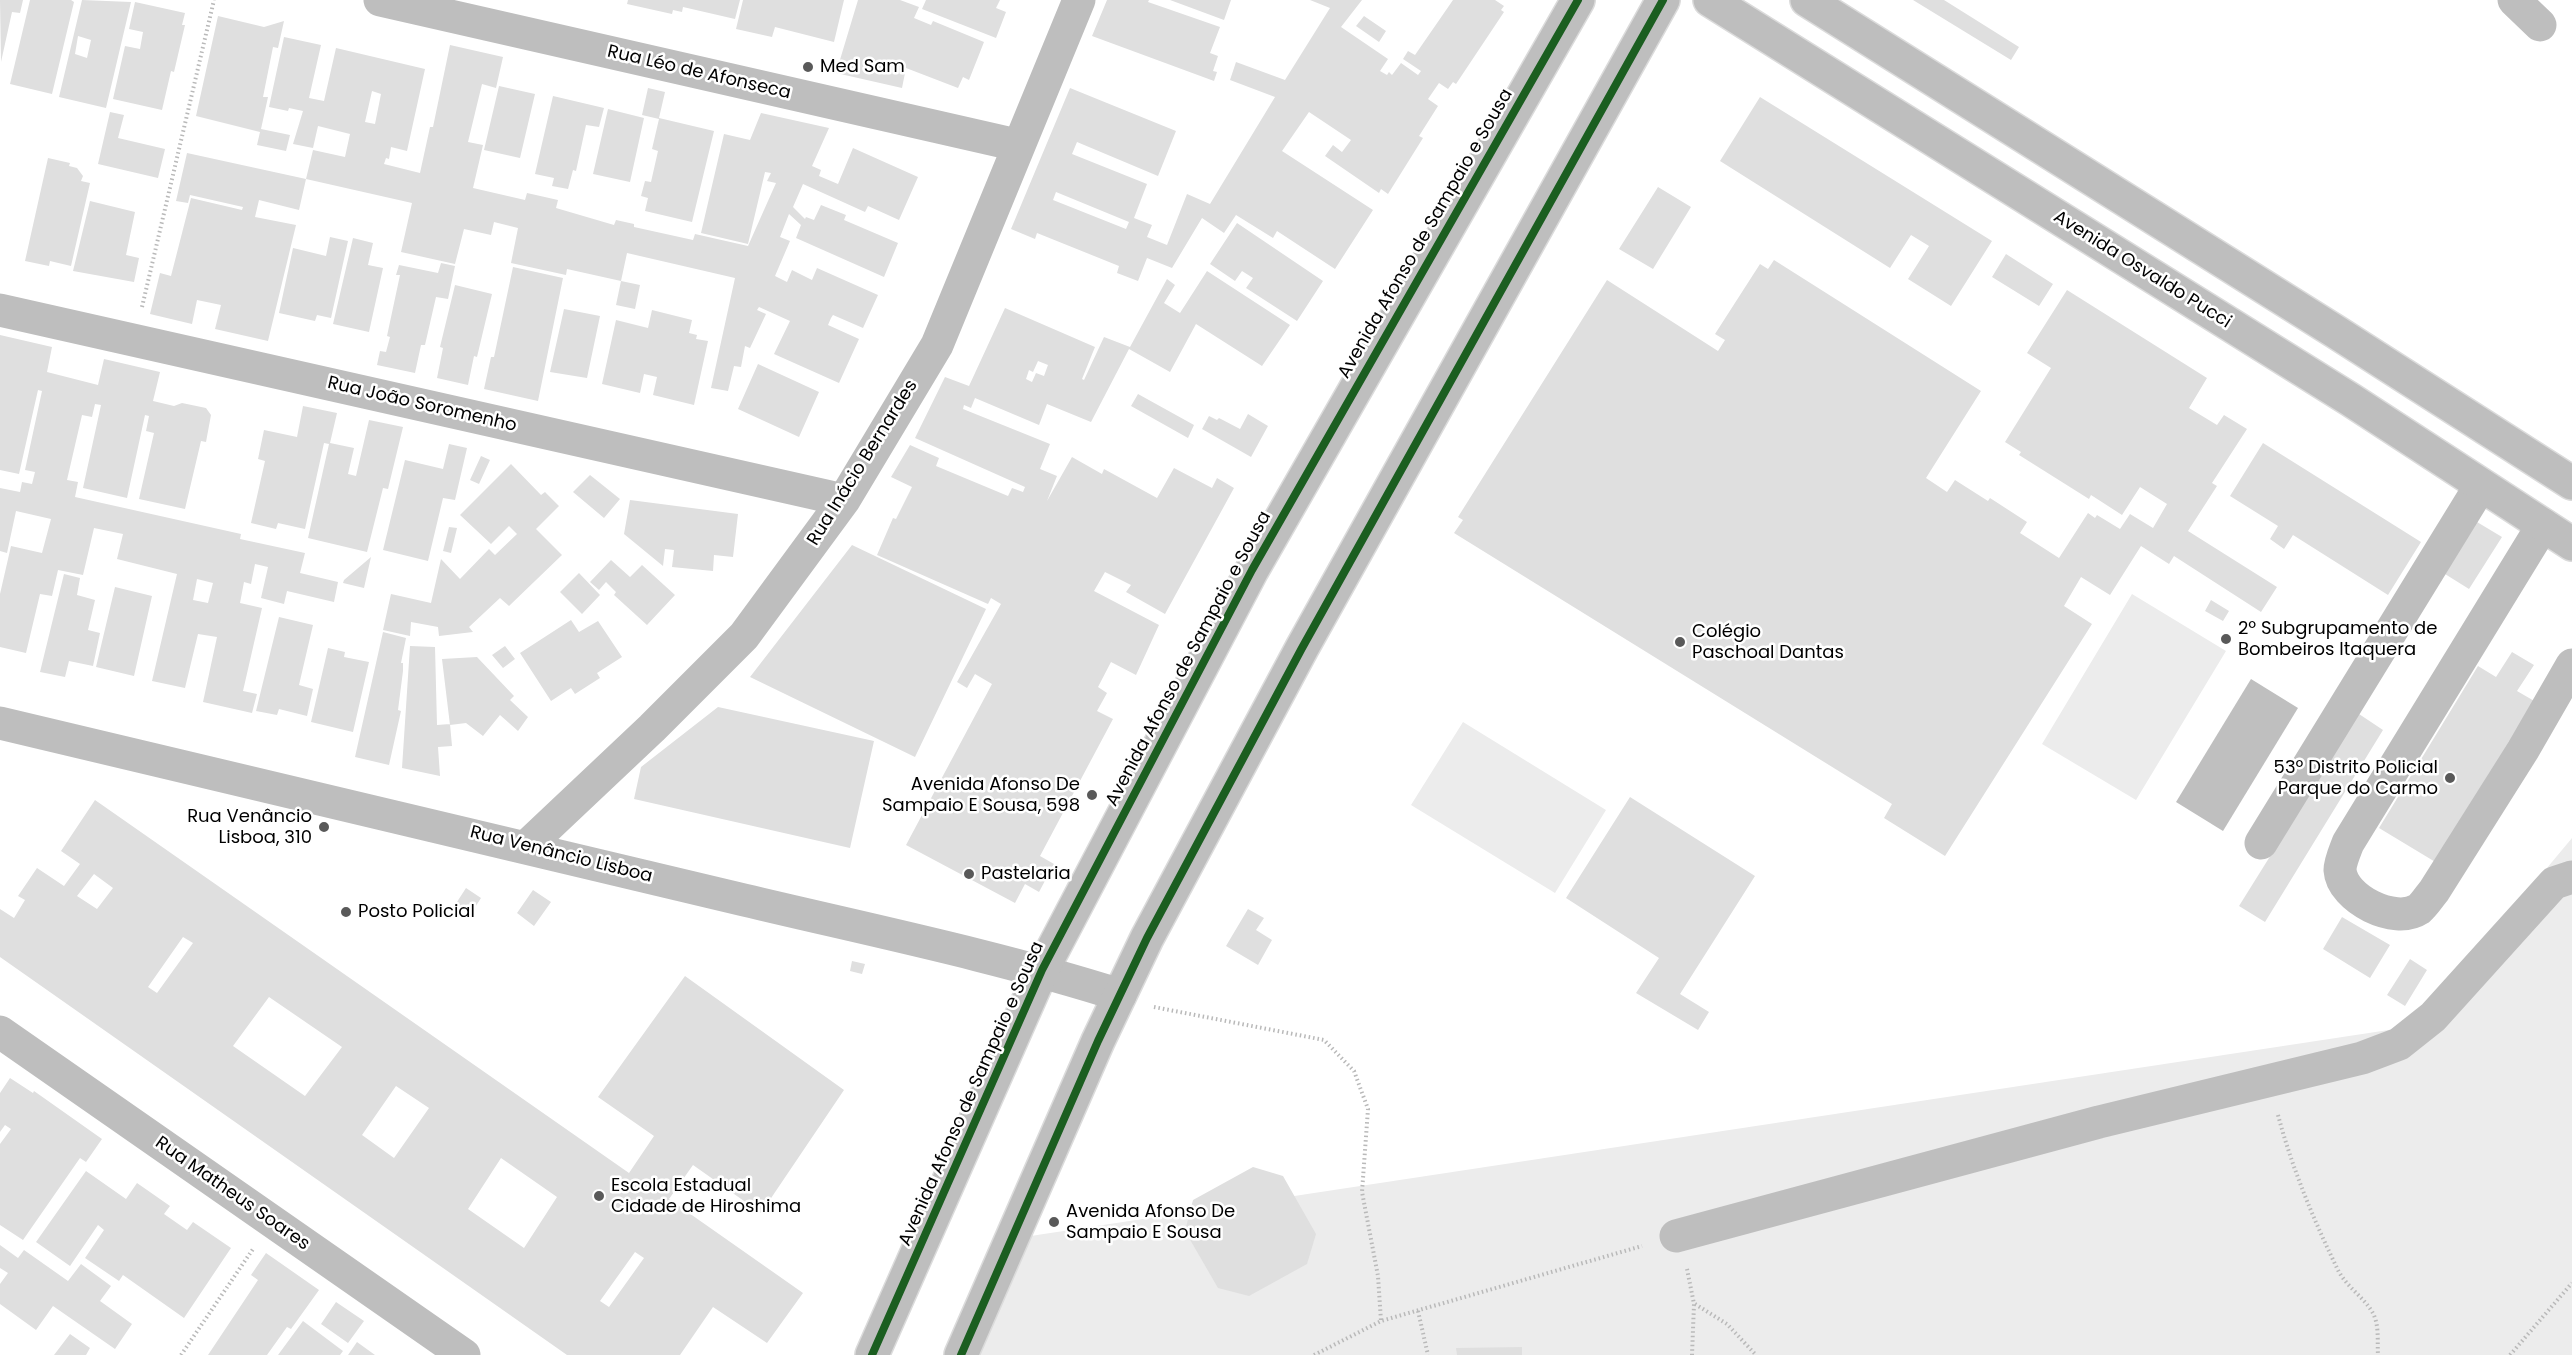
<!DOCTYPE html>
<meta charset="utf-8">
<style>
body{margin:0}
canvas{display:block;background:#fff}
</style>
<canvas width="2572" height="1355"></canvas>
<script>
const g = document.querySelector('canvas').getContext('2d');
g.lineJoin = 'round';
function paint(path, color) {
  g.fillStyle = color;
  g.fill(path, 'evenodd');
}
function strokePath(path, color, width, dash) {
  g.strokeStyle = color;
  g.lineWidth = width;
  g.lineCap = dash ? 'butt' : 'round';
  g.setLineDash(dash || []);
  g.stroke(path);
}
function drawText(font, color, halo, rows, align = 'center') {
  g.font = font + ' Poppins,sans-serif';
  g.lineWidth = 5;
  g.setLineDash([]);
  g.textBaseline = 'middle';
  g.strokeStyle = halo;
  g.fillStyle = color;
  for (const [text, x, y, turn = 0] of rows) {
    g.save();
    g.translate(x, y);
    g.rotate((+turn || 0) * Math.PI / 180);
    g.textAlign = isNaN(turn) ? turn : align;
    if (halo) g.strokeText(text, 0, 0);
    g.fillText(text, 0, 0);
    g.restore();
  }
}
paint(new Path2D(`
 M2132 594 2226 651 2136 800 2042 744Z
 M1463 722 1606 810 1555 893 1411 805Z
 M2572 838V1355H976L1024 1237 2415 1026Z`), '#ececec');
paint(new Path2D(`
 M2251 679 2298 708 2223 831 2176 802Z`), '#bfbfbf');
paint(new Path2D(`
 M0 0H23L20 13 12 12 1 62Z
 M30 0H71L74 2 52 94 10 84Z
 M82 0 131 2 106 108 59 97ZM78 36 91 40 87 58 75 54Z
 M628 0H740L735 19 683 7 682 12 673 10 672 14 627 4Z
 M743 0H844L834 42 775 27 772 37 736 29Z
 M858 0H900L919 7 914 18 931 25 933 21 984 42 969 80 963 77 958 88 906 68 902 88 836 73Z
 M926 0H1000L996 8 1006 12 996 38 922 9Z
 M1107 0H1149L1148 2 1220 27 1210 53 1218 56 1213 71 1217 72 1214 81 1092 36Z
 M1170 0H1231L1224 20Z
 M1310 0H1362L1341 27 1388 59 1380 71 1387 75 1389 72 1392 75 1401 63 1418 75 1421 71 1403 59 1408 51 1415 55 1453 0H1495L1504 6 1501 10 1504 12 1456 84 1453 82 1448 89 1439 83 1428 99 1438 106 1419 136 1423 138 1388 194 1381 189 1379 193 1325 156 1333 145 1342 152 1351 140 1309 112 1282 151 1373 210 1335 269 1277 231 1273 238 1236 215 1224 233 1202 218 1172 268 1147 258 1138 281 1117 273 1119 266 1037 233 1035 239 1011 229 1070 88 1176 131 1158 176 1077 142 1072 154 1147 184 1134 218 1152 225 1147 237 1167 245 1187 194 1210 204 1275 97 1230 80 1236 62 1285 80 1330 8ZM1056 192 1129 222 1126 229 1053 200Z
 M1913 0H1944L2019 47 2011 60Z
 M135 2 185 13 182 25H185L174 72 171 71 162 110 113 99 125 46 140 49 143 32 129 29Z
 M218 16 264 27 284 21 278 48 273 47 263 97H268L261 129 290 135 286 151 257 145 260 132 196 116Z
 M1364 16 1386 31 1379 42 1356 26Z
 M284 37 321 45 309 98 324 101 336 48 425 69 407 151 391 147 389 159 386 158 384 164 420 173 430 127H433L450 45 503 57 496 88 482 84 468 142 483 145 473 188 525 200 527 193 558 200 556 208 614 225 616 220 634 224V227L693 240 695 234 748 246 776 183 767 181 771 173 765 172 748 244 701 233 724 134 750 140 761 113 829 128 812 166 821 170 819 176 838 184 853 148 918 177 899 220 868 206 865 212 803 184 793 207 805 219 806 217 814 220 821 205 846 215 844 220 898 243 884 277 796 238 801 225 789 214 780 237 790 241 775 276 787 282 792 270 812 280 817 268 878 295 863 328 833 315 831 318 828 325 859 339 839 383 774 354 790 321 759 307 757 310 766 314 750 348 745 346 741 367 734 366 728 391 711 388 735 278 627 253 621 281 640 285 635 309 616 305 621 281 567 269 566 275 511 263 518 228 494 222 491 235 464 229 455 264 401 252 412 203 306 179 299 210 259 200 255 217 296 225 268 341 215 329 221 305 197 300 192 324 150 314 160 273 171 276 191 198 242 210 243 207 190 195 188 203 176 201 187 153 306 179 313 150 345 157 350 134 318 126 313 148 293 144 303 111 289 108 288 111 269 107ZM372 91 381 94 375 124 365 122Z
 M499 86 535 94 520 158 484 150Z
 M648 88 665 92 659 118 714 131 692 222 645 211 648 198 641 196 645 181 651 182 658 151 652 149 659 119 642 115Z
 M553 96 604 108 599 127 586 125 576 171 573 170 568 189 552 186 554 178 535 174Z
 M1760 97 1992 241 1951 306 1908 279 1929 246 1911 235 1890 268 1720 161Z
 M608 109 644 118 630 182 593 174Z
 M110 112 124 115 118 138 165 149 158 178 98 164Z
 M48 158 70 163 69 166 77 168 83 176 81 181 90 183 71 266 50 261 49 266 25 261Z
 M1658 187 1691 207 1653 269 1619 249Z
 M90 201 135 212 126 255 139 258 134 282 73 271Z
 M1237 223 1323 281 1297 321 1246 288 1253 278 1242 271 1235 281 1210 264Z
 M330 237 348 241 331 318 317 315 315 321 279 313 293 248 326 256Z
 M353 238 373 243 368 265 383 268 369 332 333 324Z
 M2006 254 2053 284 2039 306 1992 277Z
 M1774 260 1981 391 1926 478 1947 492 1955 480 1988 501 1990 498 2027 522 2020 533 2059 558 2088 513 2095 518 2097 515 2120 529 2130 514 2153 528 2167 504 2140 487 2122 515 2091 495 2089 499 2019 455 2021 452 2005 442 2051 368 2027 353 2067 290 2207 378 2189 408 2217 425 2224 415 2247 429 2212 483 2217 486 2188 531 2277 587 2261 612 2174 556 2169 564 2141 546 2110 595 2081 577 2064 606 2092 624 1945 856 1884 818 1892 804 1454 533 1463 520 1458 517 1607 280 1718 351 1725 340 1715 334 1760 264 1768 269Z
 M441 263 455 266 448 299 436 297 425 345H421L415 373 377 365 380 351 386 352 390 337 387 336 400 275H396L399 265 438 273Z
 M513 267 563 278 538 401 484 389 491 357H494Z
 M1207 271 1290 325 1262 366 1196 324 1170 372 1129 349 1091 422 1047 404 1039 425 975 398 971 408 964 405 963 409 1050 444 1040 469 1057 476 1047 501 1072 457 1102 474 1104 469 1157 498 1174 468 1212 488 1217 478 1234 488 1165 614 1126 592 1131 585 1105 572 1094 591 1159 625 1136 675 1111 662 1098 687 1107 693 1097 711 1113 719 1040 856 1054 864 1039 892 1025 884 1015 903 906 845 992 684 975 674 967 688 957 682 1001 604 991 598 988 604 877 555 893 518 896 519 912 487 891 477 910 445 939 458 936 466 1008 496 1012 488 1023 492 1025 487 915 438 945 377 969 386 1005 308 1095 347 1082 379 1084 380 1104 337 1130 347 1167 279 1175 285 1164 303 1180 313ZM1038 361 1048 365 1044 376 1036 373 1032 382 1026 379 1029 370 1033 372Z
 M455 285 492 294 477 357 474 356 468 385 437 378 443 348 440 347Z
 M564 309 600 316 587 378 550 372Z
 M652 310 692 320 689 333 697 335 696 339 708 341 694 405 653 395 657 377 644 374 640 393 602 384 616 320 648 328Z
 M0 335 52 347 47 372 98 385 104 359 160 372 153 401 174 406 182 403 206 408 211 415 206 442 201 441 185 509 139 499 154 433 146 431 149 416 145 415 127 498 83 488 101 405 95 404 92 417 82 415 67 480 78 482 75 497 241 534 240 539 305 553 300 573 338 582 334 602 287 591 284 604 261 598 268 567 255 564 251 584 244 582 240 603 262 608 243 691 257 694 252 713 203 702 217 637 198 634 185 688 152 681 177 574 117 559 123 534 94 528 83 575 58 570 52 596 40 594 26 653 0 647V594L11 546 42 553 51 519 16 511 7 553 0 551V488L20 492 22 482 32 484 35 472 25 470 42 391 38 390 19 474 0 470ZM197 579 213 583 208 603 193 600Z
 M758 364 819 392 799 437 738 409Z
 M1138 394 1194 425 1188 438 1131 406Z
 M303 406 337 413 330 443 354 448 348 474 356 476 369 420 403 427 388 489 383 488 367 552 308 538 329 444 324 443 305 529 278 523 276 529 251 523 265 461 258 459 264 430 297 437Z
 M1248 414 1268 426 1251 457 1202 429 1209 416 1217 420 1219 418 1240 429Z
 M2263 443 2421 542 2388 595 2293 535 2284 549 2270 539 2278 526 2230 496Z
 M449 444 467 448 455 500 443 498 428 561 383 550 405 460 443 469Z
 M481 456 490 460 479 484 470 480Z
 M511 464 541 495 545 492 559 506 536 529 562 555 509 606 500 598 469 627 473 632 439 636 438 627 411 622 410 636 383 630 391 594 431 603 441 559 460 579 489 549 495 555 517 534 509 526 491 544 460 515Z
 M590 475 620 499 604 518 573 492Z
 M630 500 738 514 733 557 714 555 713 571 672 567 674 550 665 549 663 566 624 534Z
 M2477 522 2502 537 2469 589 2445 574Z
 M449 527 457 528 451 553 443 551Z
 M852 545 986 609 915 757 750 677Z
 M371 557 364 588 343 583 344 580Z
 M611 560 630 577 642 565 675 595 647 625 614 595 616 592 606 582 599 590 590 582Z
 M579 573 600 595 582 614 560 592Z
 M64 574 80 578 77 595 95 600 88 630 100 633 93 666 69 661 65 677 40 672Z
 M115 587 152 596 134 676 96 667Z
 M2211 600 2229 611 2223 621 2205 611Z
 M279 617 313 625 299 685 313 689 307 716 279 709 277 715 256 711Z
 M571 620 579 632 598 621 622 657 597 673 600 678 575 694 571 688 551 701 520 653Z
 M383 632 406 638 401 663H403V671L398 710 401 711 389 765 355 757Z
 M410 646 435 647 437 725 450 724 452 746 438 747 440 776 402 768Z
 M505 646 515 659 503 668 492 655Z
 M328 648 345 652 344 657 369 662 353 732 311 722Z
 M2512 652 2534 665 2517 691 2536 702 2437 863 2379 828 2478 666 2496 677Z
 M477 657 514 696 510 700 528 717 518 731 500 715 483 736 466 723 450 725 442 659Z
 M718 707 874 741 850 848 634 799 641 767Z
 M2359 714 2383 730 2265 922 2239 906Z
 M1630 797 1755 876 1680 994 1709 1012 1698 1030 1636 993 1659 958 1566 898Z
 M95 800 629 1173 654 1136 598 1097 685 976 844 1090 761 1213 693 1165 669 1199 803 1293 767 1343 713 1307 680 1355H567L0 957V909L14 918 25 900 18 896 37 868 64 886 80 864 61 851ZM94 874 113 888 97 909 77 896ZM183 937 193 943 157 993 148 987ZM269 997 342 1047 305 1096 233 1046ZM396 1086 429 1108 394 1158 362 1135ZM501 1158 557 1197 524 1248 468 1209ZM635 1252 644 1258 609 1307 600 1301Z
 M466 888 481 898 470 915 455 905Z
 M533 890 551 902 534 926 517 913Z
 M1248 909 1264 918 1256 930 1272 940 1258 965 1226 946Z
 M2342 917 2390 945 2370 978 2323 949Z
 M2410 959 2427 970 2405 1006 2387 995Z
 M852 961 865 964 862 974 850 971Z
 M10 1078 33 1093 34 1091 102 1139 86 1162 80 1158 23 1240 0 1225V1144L11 1129 5 1125 0 1132V1093Z
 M1253 1167 1283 1176 1316 1234 1307 1264 1249 1296 1218 1288 1185 1231 1193 1200Z
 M86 1171 126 1199 137 1183 170 1206 164 1214 187 1230 193 1222 231 1248 184 1318 123 1275 119 1281 85 1258 104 1230 98 1225 70 1266 36 1242Z
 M0 1245 18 1258 24 1250 68 1281 81 1264 111 1286 100 1301 132 1324 115 1349 53 1306 36 1330 0 1304V1284L8 1273 0 1268Z
 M266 1253 319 1290 291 1329 287 1327 267 1355H208L258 1280 251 1275Z
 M336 1302 364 1321 348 1343 321 1324Z
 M303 1321 343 1351 340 1355H278Z
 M70 1334 90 1348 86 1355H54Z
 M357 1342 375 1355H348Z
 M1522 1347V1355H1457L1456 1348Z`), '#dfdfdf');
const major = new Path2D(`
 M1710 0 2351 400 2572 544
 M1807 0 2336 332 2572 483
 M872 1355 1042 970 1252 570 1578 0
 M961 1355 1098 1041 1147 938 1302 648 1663 0`);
strokePath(major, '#dbdbdb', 36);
strokePath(new Path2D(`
 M142 307 214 0
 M1154 1007 1324 1040 1354 1071 1368 1109 1362 1192 1378 1276 1381 1321
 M2278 1115C2292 1168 2314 1221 2338 1270 2346 1286 2362 1296 2371 1310 2380 1323 2377 1340 2378 1355
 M1687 1269 1694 1304 1692 1355
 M1695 1304 1727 1324 1756 1355
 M1418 1311 1428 1355
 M181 1355 253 1249
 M1314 1355 1381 1321 1642 1246
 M2510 1355 2572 1283`), '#b9b9b9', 4, [1.5, 3]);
strokePath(new Path2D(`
 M380 0 1017 145
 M2514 0 2540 25
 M0 310 844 500
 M2543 525 2348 843C2345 851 2340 862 2340 870 2342 899 2395 925 2419 909 2424 905 2429 897 2434 891L2523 750 2572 665
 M0 723C248 781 496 839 744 900 870 930 997 956 1120 995
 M2261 843 2481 485
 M527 846 652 728 744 636 844 500 937 345 1079 0
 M0 1032 464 1355
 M1676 1236 2099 1122 2362 1058 2399 1044 2433 1017 2554 883 2572 877`), '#bebebe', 33);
strokePath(major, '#bebebe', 33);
strokePath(new Path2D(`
 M872 1355 1042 970 1252 570 1578 0
 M961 1355 1098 1041 1147 938 1302 648 1663 0`), '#1b5e20', 8);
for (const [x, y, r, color] of [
 [808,67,6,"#595959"],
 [2226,639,6,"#595959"],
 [1680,642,6,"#595959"],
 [2450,778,6,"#595959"],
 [1092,795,6,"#595959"],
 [324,827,6,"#595959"],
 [969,874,6,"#595959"],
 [346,912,6,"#595959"],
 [599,1196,6,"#595959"],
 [1054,1222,6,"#595959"]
]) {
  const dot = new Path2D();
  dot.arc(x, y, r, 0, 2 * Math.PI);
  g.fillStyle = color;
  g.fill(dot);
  strokePath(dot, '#fff', 2);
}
drawText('18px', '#000', '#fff', [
 ["Med Sam",820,67],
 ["2º Subgrupamento de",2238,629],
 ["Bombeiros Itaquera",2238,650],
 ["Colégio",1692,632],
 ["Paschoal Dantas",1692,653],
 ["53º Distrito Policial",2438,768,"right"],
 ["Parque do Carmo",2438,789,"right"],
 ["Avenida Afonso De",1080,785,"right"],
 ["Sampaio E Sousa, 598",1080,806,"right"],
 ["Rua Venâncio",312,817,"right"],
 ["Lisboa, 310",312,838,"right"],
 ["Pastelaria",981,874],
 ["Posto Policial",358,912],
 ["Escola Estadual",611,1186],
 ["Cidade de Hiroshima",611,1207],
 ["Avenida Afonso De",1066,1212],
 ["Sampaio E Sousa",1066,1233]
], 'left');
drawText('18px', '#000', '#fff', [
 ["Rua Léo de Afonseca",699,73,13],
 ["Avenida Afonso de Sampaio e Sousa",1426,234,-60],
 ["Avenida Osvaldo Pucci",2142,270,32],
 ["Rua João Soromenho",422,405,13],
 ["Rua Inácio Bernardes",863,463,-58],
 ["Avenida Afonso de Sampaio e Sousa",1189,659,-62],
 ["Rua Venâncio Lisboa",561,855,14],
 ["Avenida Afonso de Sampaio e Sousa",972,1094,-66],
 ["Rua Matheus Soares",232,1194,35]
]);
</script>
